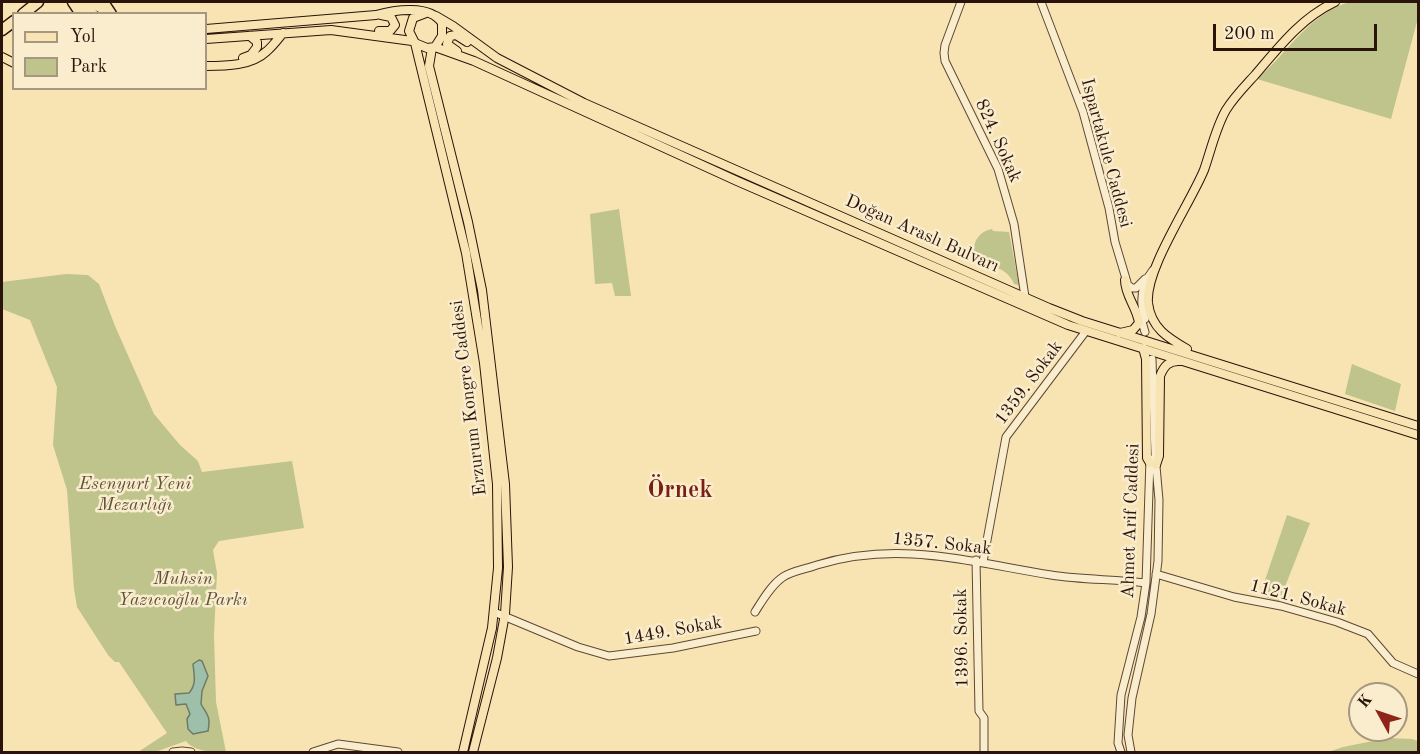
<!DOCTYPE html>
<meta charset="utf-8">
<style>
body{margin:0}
#map{position:relative;width:1420px;height:754px;overflow:hidden;background:#f8e4b3;font-family:"Old Standard TT",serif}
canvas{display:block}
.frame{position:absolute;inset:0;border:3px solid #2a130a;pointer-events:none}
.legend{position:absolute;left:12px;top:12px;width:195px;height:78px;box-sizing:border-box;background:#faedce;border:2px solid #a79680;margin:0;padding:8px 10px;list-style:none;font-size:18px;color:#2a130a}
.legend li{display:flex;align-items:center;gap:12px;height:30px}
.legend b{width:30px;border:2px solid #a79680}
.north{position:absolute;left:1348px;top:682px;width:60px;height:60px;box-sizing:border-box;background:#faedce;border:2px solid #a79680;border-radius:50%;rotate:310deg;font-size:16px;font-weight:700;line-height:24px;text-align:center;color:#2a130a}
.north::after{content:'';display:block;margin:auto;width:21px;height:27px;background:#8f2418;clip-path:polygon(50% 0,100% 100%,50% 72%,0 100%)}
.scale{position:absolute;left:1213px;top:24px;width:164px;height:27px;box-sizing:border-box;border:3px solid #2a130a;border-top:0;padding-left:8px;font-size:18px;line-height:21px;white-space:nowrap;color:#2a130a;-webkit-text-stroke:4px #faedce;paint-order:stroke}
</style>
<div id="map">
<canvas width="1420" height="754"></canvas>
<div class="frame"></div>
<ul class="legend">
<li><b style="height:8px;background:#f8e4b3"></b>Yol</li>
<li><b style="height:16px;background:#bec48c"></b>Park</li>
</ul>
<div class="north">K</div>
<div class="scale">200 m</div>
</div>
<script>
const g = document.querySelector('canvas').getContext('2d');
g.lineJoin = 'round';
function paint(path, color) {
  g.fillStyle = color;
  g.fill(path, 'evenodd');
}
function strokePath(path, color, width, dash) {
  g.strokeStyle = color;
  g.lineWidth = width;
  g.lineCap = dash ? 'butt' : 'round';
  g.setLineDash(dash || []);
  g.stroke(path);
}
function drawText(font, color, halo, rows, align = 'center') {
  g.font = font + ' "Old Standard TT",serif';
  g.lineWidth = 5;
  g.setLineDash([]);
  g.textBaseline = 'middle';
  g.strokeStyle = halo;
  g.fillStyle = color;
  for (const [text, x, y, turn = 0] of rows) {
    g.save();
    g.translate(x, y);
    g.rotate((+turn || 0) * Math.PI / 180);
    g.textAlign = isNaN(turn) ? turn : align;
    if (halo) g.strokeText(text, 0, 0);
    g.fillText(text, 0, 0);
    g.restore();
  }
}
paint(new Path2D(`
 M1350 2H1418V18L1391 119 1257 79C1288 53 1308 14 1350 2Z
 M619 209 631 296H615L612 283 595 284 590 214Z
 M992 229 993 231 1009 232 1019 285 1014 284C1007 264 979 264 964 255L966 251 974 250C974 239 981 231 992 229Z
 M66 274 88 275 99 284 115 326 154 414 180 445 198 461 202 472 292 461 304 528 219 541 213 550 217 573 214 635 216 702 226 752C212 752 195 752 186 741L155 752H138L167 733 119 662H115L108 655 77 607 74 589 67 490 53 445 57 387 30 320 2 309V282Z
 M1352 364 1401 384 1395 411 1345 394Z
 M1287 515 1310 523 1279 602 1260 595Z
 M1388 738 1412 739 1418 741V752H1328L1343 747Z`), '#bec48c');
const water = new Path2D(`
 M199 660 202 661 208 676 202 691 201 704C207 715 211 716 208 731L193 734 188 729 187 719 190 714 186 704 176 705 175 694 189 693C197 684 194 675 193 664Z`);
paint(water, '#9ebfa9');
strokePath(water, '#707a69', 1.5);
const minor = new Path2D(`
 M961 2 945 45 944 53 945 61 998 169 1014 224 1025 297
 M1041 2 1083 112 1109 208 1115 242 1127 282
 M1128 285 1132 288H1136L1145 279
 M1140 315 1145 332
 M1145 319C1139 301 1141 285 1153 270
 M976 560 979 711 984 718V752
 M983 562 1006 437 1086 331
 M1156 574 1234 597 1281 606 1337 622 1368 634 1393 663 1418 674
 M494 612 578 647 609 656 673 648 756 631
 M755 612C762 601 771 585 783 577 792 571 806 569 817 565 899 540 969 562 1051 575 1082 580 1114 579 1146 583
 M173 752 182 751 191 752
 M313 752 338 744 398 752
 M1121 752 1118 743 1121 695 1141 617 1146 583 1150 459
 M1131 752 1128 735 1132 698 1151 614 1158 561 1159 500 1155 455 1152 359`);
const major = new Path2D(`
 M76 2 94 14
 M89 2 109 13
 M436 16 453 26 497 58 584 103 1049 308 1082 321 1418 426
 M206 29 376 15C394 10 430 4 442 23V36L435 47 427 48 415 43 409 31 413 18 426 13
 M379 31H390L395 25 391 17 381 15
 M206 39 331 30 412 41
 M415 43 466 253 484 363 497 484 498 568 492 628 463 752
 M435 47 474 61 737 181 1068 325 1418 435
 M432 48 429 66 468 222 482 290 505 484 508 567 505 614 497 658 473 752
 M457 51 447 44 450 36 456 35 467 42
 M2 57 14 63
 M243 58 251 55 257 47V42L250 36
 M206 66C226 66 251 66 267 51 273 46 278 39 283 33
 M1120 333 1133 330 1139 323C1137 307 1125 296 1125 280
 M1143 348 1146 359 1147 458 1150 463
 M1187 349C1168 338 1151 328 1148 303 1145 269 1190 204 1204 170 1211 150 1216 127 1226 110 1234 97 1245 86 1255 75 1279 47 1301 18 1335 2
 M1156 465 1159 456 1160 376C1164 366 1169 360 1181 361`);
const highway = new Path2D(`
 M73 2 81 14
 M103 2 111 14
 M23 14 38 2
 M2 30 14 21`);
strokePath(minor, '#5e4734', 9);
strokePath(major, '#2a130a', 10);
strokePath(highway, '#2a130a', 13);
strokePath(minor, '#faedce', 7);
strokePath(major, '#f8e4b3', 8);
strokePath(highway, '#f8e4b3', 10);
drawText('18px', '#2a130a', '#faedce', [
 ["824. Sokak",998,141,66],
 ["Ispartakule Caddesi",1106,153,75],
 ["Doğan Araslı Bulvarı",922,234,24],
 ["1359. Sokak",1029,383,-53],
 ["Erzurum Kongre Caddesi",469,398,-97],
 ["Ahmet Arif Caddesi",1131,521,-88],
 ["1357. Sokak",942,544,6],
 ["1121. Sokak",1298,598,15],
 ["1449. Sokak",673,631,-10],
 ["1396. Sokak",962,638,-91]
]);
drawText('italic 18px', '#5e5138', '#faedce', [
 ["Esenyurt Yeni",135,484],
 ["Mezarlığı",135,505],
 ["Muhsin",183,579],
 ["Yazıcıoğlu Parkı",183,600]
]);
drawText('bold 24px', '#7a1f14', '#faedce', [
 ["Örnek",680,491]
]);
</script>
